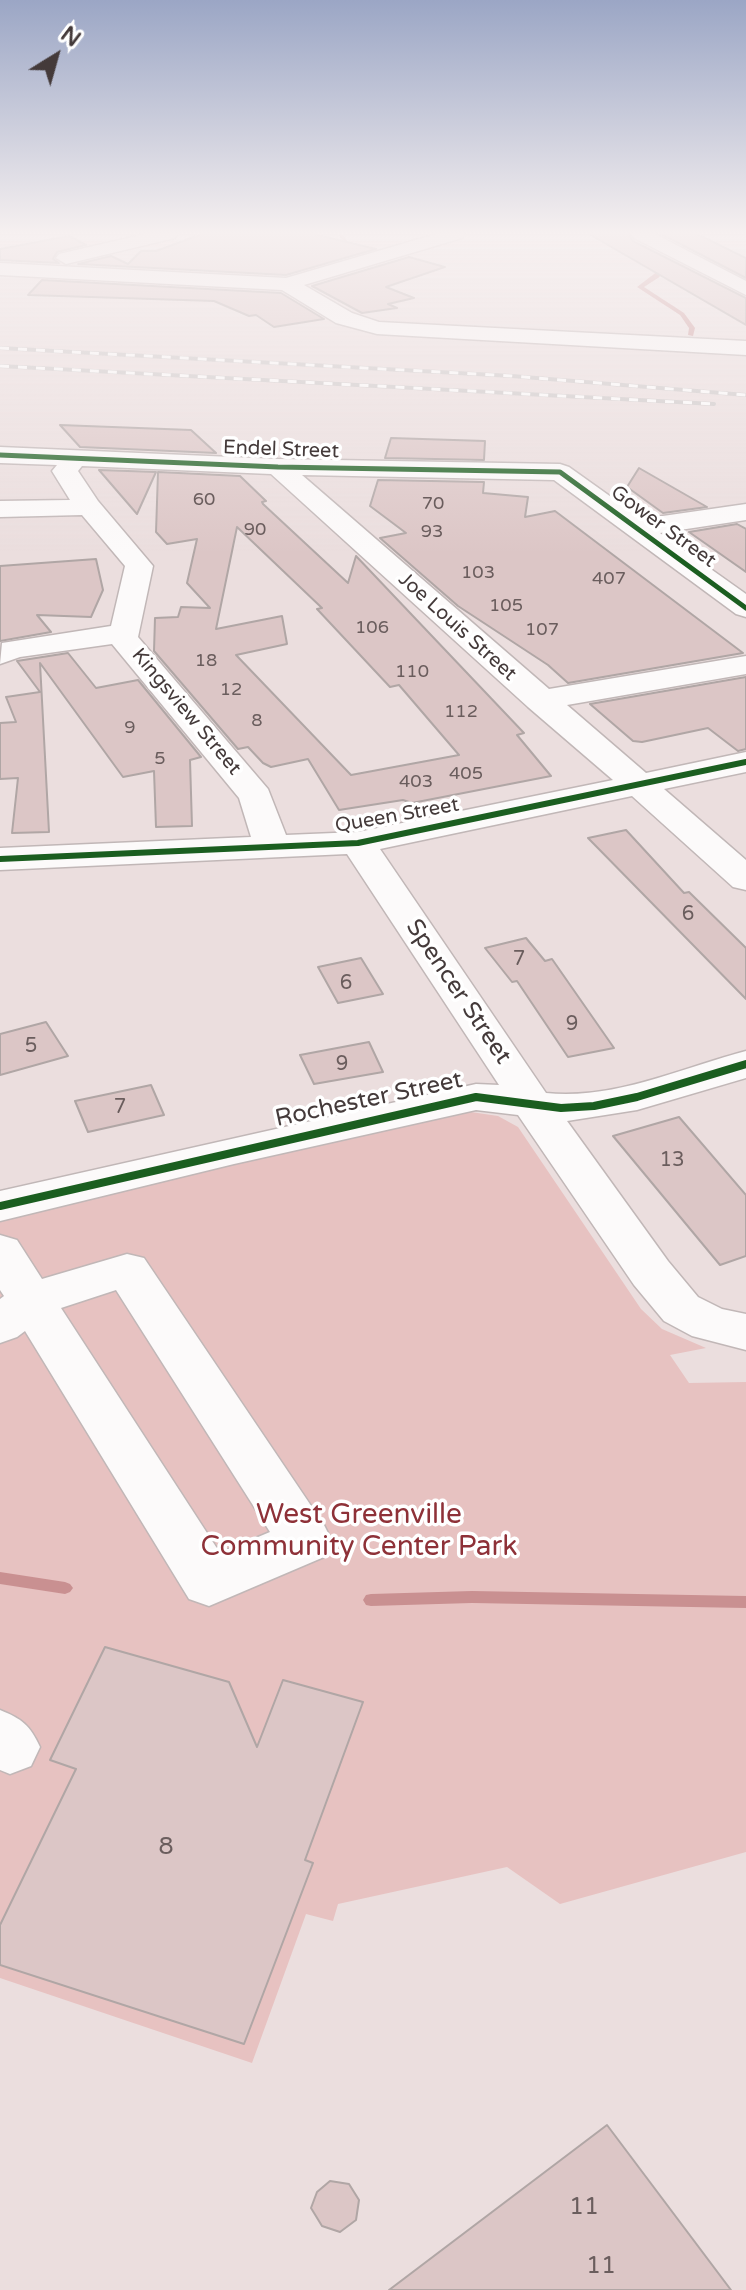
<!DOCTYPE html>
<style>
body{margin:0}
#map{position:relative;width:746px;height:2290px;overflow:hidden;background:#ebdede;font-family:"Varela Round",sans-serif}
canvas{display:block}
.north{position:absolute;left:16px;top:16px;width:80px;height:80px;-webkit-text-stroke:6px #fff;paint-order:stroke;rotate:37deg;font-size:22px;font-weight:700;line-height:32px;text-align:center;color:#443a3a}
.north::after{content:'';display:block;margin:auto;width:28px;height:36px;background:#443a3a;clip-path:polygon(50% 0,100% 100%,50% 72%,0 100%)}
</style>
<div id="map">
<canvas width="746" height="2290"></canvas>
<div class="north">N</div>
</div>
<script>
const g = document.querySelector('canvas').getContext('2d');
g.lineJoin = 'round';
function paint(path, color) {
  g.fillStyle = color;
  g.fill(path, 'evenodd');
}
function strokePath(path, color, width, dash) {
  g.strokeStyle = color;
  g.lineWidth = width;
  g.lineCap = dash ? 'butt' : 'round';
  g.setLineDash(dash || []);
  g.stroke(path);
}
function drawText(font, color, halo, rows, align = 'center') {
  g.font = font + ' "Varela Round",sans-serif';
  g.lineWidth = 7;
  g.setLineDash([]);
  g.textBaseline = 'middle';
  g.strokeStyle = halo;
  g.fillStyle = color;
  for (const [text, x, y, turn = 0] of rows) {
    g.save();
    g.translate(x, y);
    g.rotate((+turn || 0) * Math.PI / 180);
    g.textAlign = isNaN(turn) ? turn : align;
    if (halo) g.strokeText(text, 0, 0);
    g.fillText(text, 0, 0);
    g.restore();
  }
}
paint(new Path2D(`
 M464 1111 498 1116 518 1127 641 1309 662 1329 706 1348 670 1355 689 1383 746 1382V1852L560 1904 507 1867 338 1904 333 1921 306 1914 252 2063 0 1978V1216Z`), '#e7c2c1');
paint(new Path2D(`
 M338 234H342L351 246H347Z
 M667 264 672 265 658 278 644 287 684 313 695 328 693 336 688 335 689 328 680 315 637 287Z
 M0 1572 65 1582 70 1584 73 1588 70 1592 65 1594 0 1584Z
 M472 1591 746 1596V1608L472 1603 371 1606 366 1605 363 1600 366 1595 371 1594Z`), '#c99091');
const building = new Path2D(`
 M202 234H314L376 249 286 275 78 264 111 256 128 264 141 251H156Z
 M589 234H629L633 241 746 298V325Z
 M661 234H697L746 258V278Z
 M69 236 86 245 57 252 53 259 59 263 0 260V249Z
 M409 257 445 267 386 287 414 298 388 304 397 308 362 313 312 286Z
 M42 280 281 293 324 319 274 327 256 315 249 316 214 301 28 295Z
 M60 425 191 430 216 453 80 447Z
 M391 438 485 441 484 460 385 458Z
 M639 468 707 507 663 513 627 487Z
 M99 470 156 472 137 514Z
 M158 472 240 476 266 501 262 502 263 504 348 583 356 556 524 733 517 735 551 776 412 803 403 800 339 810 308 759 271 767 263 763 248 747 238 749 154 651 155 618 178 617 181 607 210 608 187 583 197 539 167 544 156 532ZM237 527 322 608 317 609 390 687 399 685 459 755 351 775 236 655 287 644 282 616 216 629Z
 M378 480 484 482 483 493 528 497 525 517 555 511 743 653 568 683 548 665 458 606 380 538 406 533 370 506Z
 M737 524 746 529V572L689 532Z
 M96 559 103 590 91 617 37 615 51 632 0 641V566Z
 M68 653 96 688 138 680 201 757 190 760 192 826 156 827 154 771 123 777 40 663 49 832 12 833 18 778 0 779V723L16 722 6 697 40 692 17 661Z
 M746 677V749L738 751 708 728 642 742 633 741 590 704Z
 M626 830 684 893 689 892 746 948V999L588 838Z
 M526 938 545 961 552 959 614 1048 568 1057 517 981 512 982 485 948Z
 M361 958 383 994 338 1003 318 967Z
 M46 1022 68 1056 0 1075V1034Z
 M369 1042 383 1072 314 1084 300 1055Z
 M151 1085 164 1115 88 1132 75 1101Z
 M679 1117 746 1195V1256L720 1265 613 1136Z
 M105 1647 229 1682 257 1747 283 1680 363 1702 305 1860 313 1863 244 2044 0 1965V1925L76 1769 50 1760Z
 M607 2125 731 2290H389Z
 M330 2181 349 2184 359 2200 356 2220 340 2232 322 2226 311 2208 317 2192Z`);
paint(building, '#dcc6c6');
strokePath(building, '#b0a6a5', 2);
const minor = new Path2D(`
 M145 234H177L175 238 66 264 56 258 59 254Z
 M436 234H464L462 238 304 285 352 313 379 322 746 341V355L377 334 336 323 282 290 0 275V263L286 278Z
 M632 234H655L746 281V295L634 238Z
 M0 447 278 459 560 464 569 467 642 519 746 504V520L660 533 746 594V617L736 614 554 480 302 475 549 689 746 656V674L567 705 646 773 746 752V772L664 789 746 860V890L733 887 632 796 380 849 546 1093C615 1100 681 1068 746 1051V1078L637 1110 567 1121 668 1261 698 1297 722 1309 746 1314V1350L692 1336 664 1321 634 1285 518 1115 476 1110 234 1164 0 1221V1191L476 1084 499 1085 347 854 0 870V848L251 837 239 798 112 644 20 657 0 664 2 643 111 626 125 566 82 515 0 517V501L70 500 52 471 57 465 0 463ZM82 466 271 474 528 707 613 780 358 832 286 835 268 789 138 637 153 566 98 501 78 471Z
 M0 1235 17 1240 42 1279 127 1254 144 1258 324 1525 332 1541 324 1557 209 1606 189 1599 25 1331 17 1337 0 1343V1299L4 1296 0 1290ZM116 1290 270 1532 220 1553 61 1308Z
 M0 1710C22 1719 30 1725 40 1747L31 1766 10 1774 0 1770Z`);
strokePath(minor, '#c1b7b7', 3);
paint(minor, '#fcfafa');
const rail = new Path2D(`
 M0 348 512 376 746 395
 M0 366 714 404`);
strokePath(rail, '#cac6c6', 4);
strokePath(rail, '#fff', 3, [9]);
strokePath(new Path2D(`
 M0 455 278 467 560 472 746 608`), '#1b5e20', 5);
strokePath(new Path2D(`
 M0 859 358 843 746 762`), '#1b5e20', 6);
strokePath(new Path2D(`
 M0 1206 476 1097 561 1108 594 1106 637 1097 746 1064`), '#1b5e20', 8);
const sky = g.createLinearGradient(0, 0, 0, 554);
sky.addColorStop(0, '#9ba6c5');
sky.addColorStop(0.42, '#f6f0f0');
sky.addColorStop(1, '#f6f0f000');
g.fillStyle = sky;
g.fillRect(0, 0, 746, 554);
drawText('18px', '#6a5d5d', null, [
 ["60",204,500],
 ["70",433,504],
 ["90",255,530],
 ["93",432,532],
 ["103",478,573],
 ["407",609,579],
 ["105",506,606],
 ["106",372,628],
 ["107",542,630],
 ["18",206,661],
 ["110",412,672],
 ["12",231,690],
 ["112",461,712],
 ["8",257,721],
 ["9",130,728],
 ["5",160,759],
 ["405",466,774],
 ["403",416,782]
]);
drawText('20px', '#443a3a', '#fff', [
 ["Endel Street",281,450,2],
 ["Gower Street",663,527,36],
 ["Joe Louis Street",457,627,42],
 ["Kingsview Street",186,712,50],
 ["Queen Street",397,816,-10]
]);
drawText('20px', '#6a5d5d', null, [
 ["6",688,915],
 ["7",519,960],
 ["6",346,984],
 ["9",572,1025],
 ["5",31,1047],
 ["9",342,1065],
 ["7",120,1108],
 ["13",672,1161]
]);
drawText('24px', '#443a3a', '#fff', [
 ["Spencer Street",458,992,56],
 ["Rochester Street",369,1100,-12]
]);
drawText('24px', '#6a5d5d', null, [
 ["8",166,1848],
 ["11",584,2208],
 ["11",601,2267]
]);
drawText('28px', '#8e3138', '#fff', [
 ["West Greenville",359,1516],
 ["Community Center Park",359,1548]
]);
</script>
